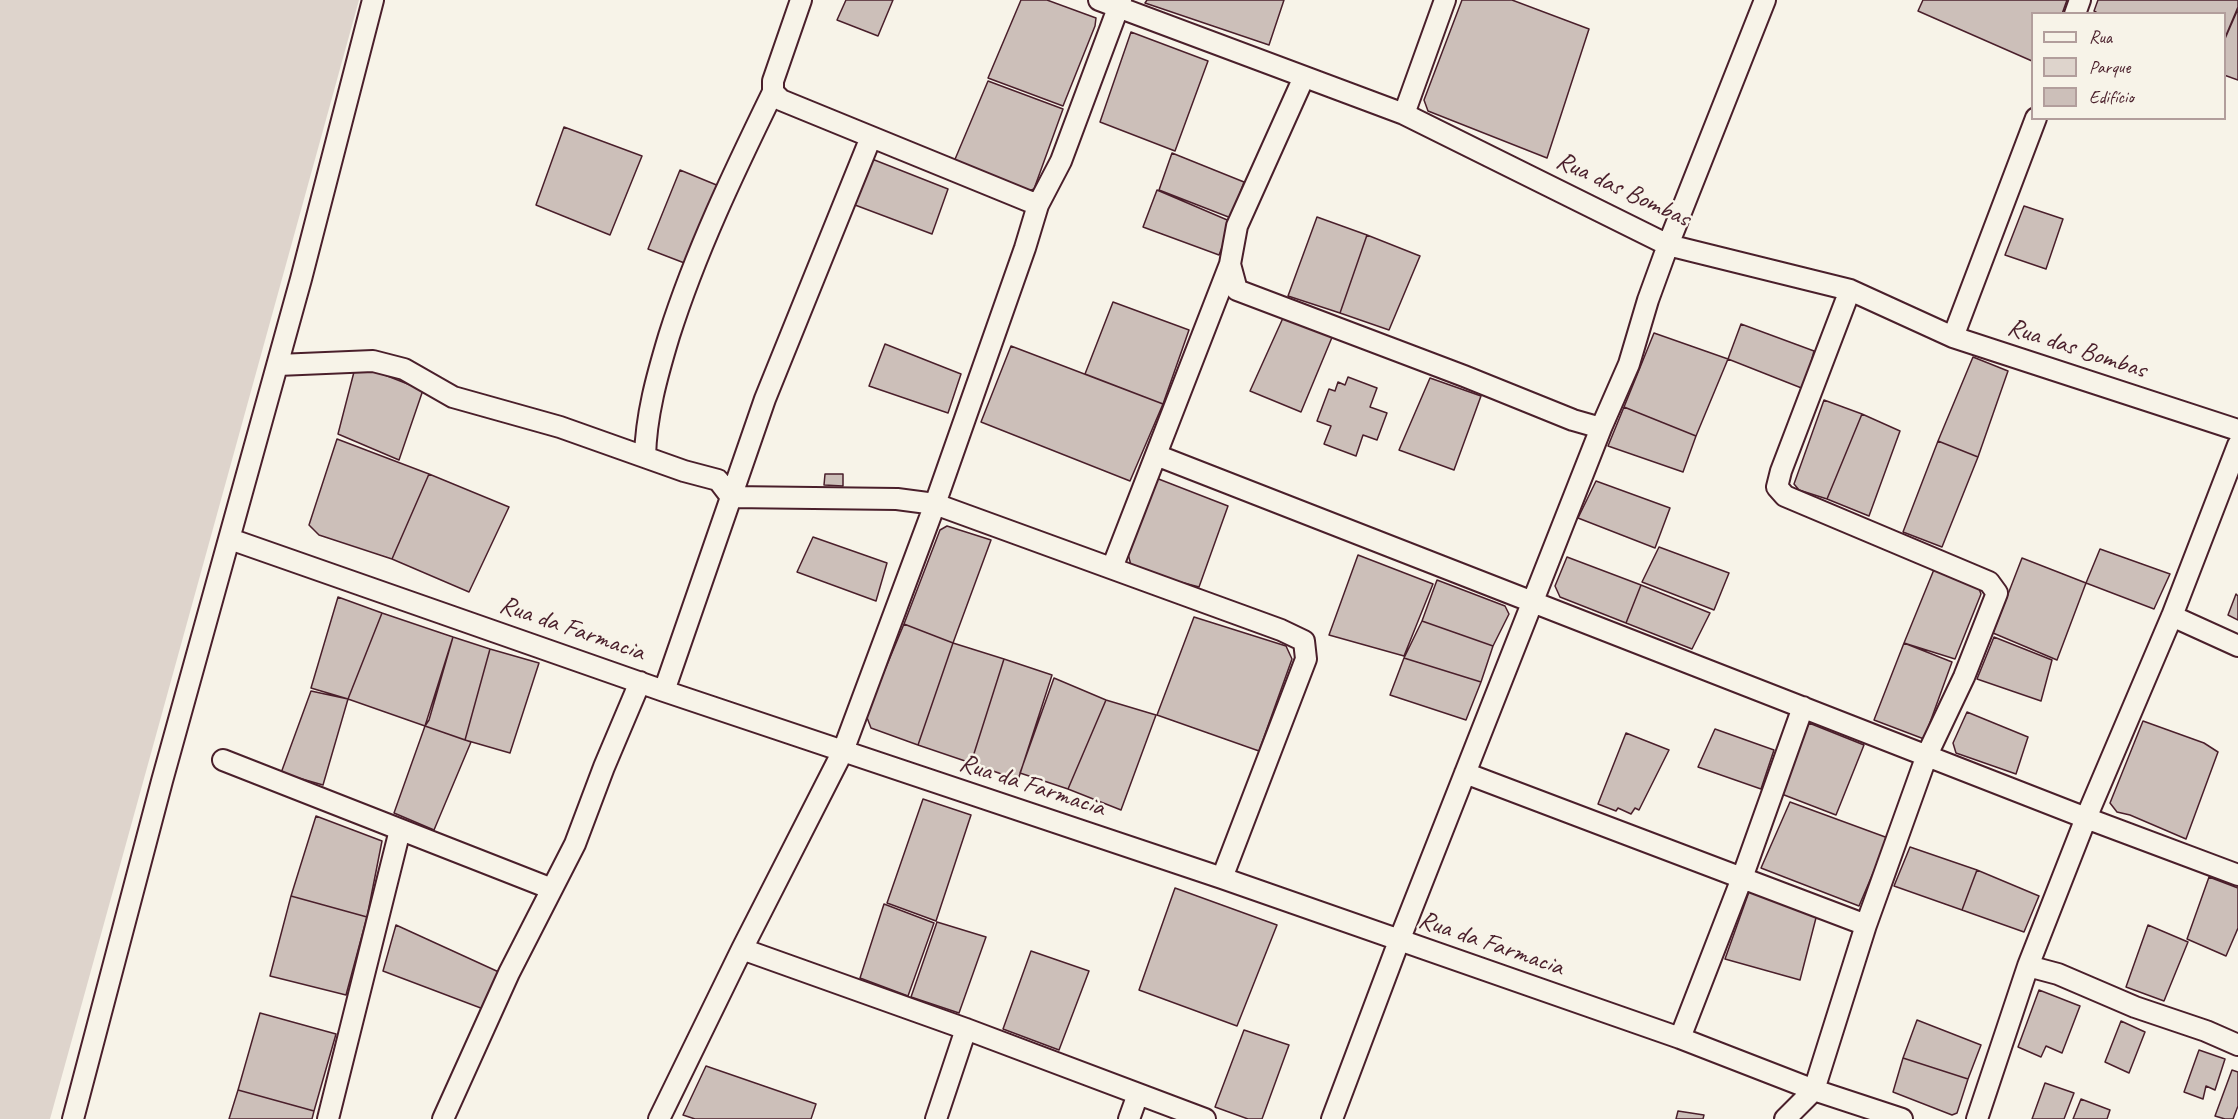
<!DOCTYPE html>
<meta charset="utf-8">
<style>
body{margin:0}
#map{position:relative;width:2238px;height:1119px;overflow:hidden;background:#f7f3e8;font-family:Caveat,sans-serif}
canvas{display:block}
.legend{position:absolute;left:2031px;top:12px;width:195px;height:108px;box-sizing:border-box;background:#f7f3e8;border:2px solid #b29e9c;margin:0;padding:8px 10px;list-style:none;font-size:18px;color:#4a1f2b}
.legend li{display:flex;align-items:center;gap:12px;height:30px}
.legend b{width:30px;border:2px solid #b29e9c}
</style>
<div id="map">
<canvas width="2238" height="1119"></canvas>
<ul class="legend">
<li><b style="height:8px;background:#f7f3e8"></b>Rua</li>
<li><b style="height:16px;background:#ded4cc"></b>Parque</li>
<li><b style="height:16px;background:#ccbfb9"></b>Edifício</li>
</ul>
</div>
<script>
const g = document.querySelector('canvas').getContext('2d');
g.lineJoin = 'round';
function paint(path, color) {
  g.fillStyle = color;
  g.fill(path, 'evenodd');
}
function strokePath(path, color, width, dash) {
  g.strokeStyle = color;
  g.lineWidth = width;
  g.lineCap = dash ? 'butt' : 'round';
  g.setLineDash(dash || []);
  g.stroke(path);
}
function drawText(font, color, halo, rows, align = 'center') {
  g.font = font + ' Caveat,sans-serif';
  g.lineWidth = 5;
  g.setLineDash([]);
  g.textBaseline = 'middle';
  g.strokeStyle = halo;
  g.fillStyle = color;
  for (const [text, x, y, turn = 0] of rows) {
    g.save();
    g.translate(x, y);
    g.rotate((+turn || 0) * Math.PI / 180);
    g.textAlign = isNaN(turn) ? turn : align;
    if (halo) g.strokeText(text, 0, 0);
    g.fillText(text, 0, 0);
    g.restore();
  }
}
paint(new Path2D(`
 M0 0H359L50 1119H0Z`), '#ded4cc');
const building = new Path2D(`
 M846 0H893L878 36 837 20Z
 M1021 0H1047L1096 18 1095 26 1063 106 988 78Z
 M1147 0H1284L1269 45 1145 3Z
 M1462 0H1512L1589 29 1547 158 1428 111 1424 100Z
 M1923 0H2067L2062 14H2032V61L1918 11Z
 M2098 0H2238V7L2224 40V14H2099L2094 11Z
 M2238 9V80L2224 75V41Z
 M1131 32 1208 61 1175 151 1100 122Z
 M988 81 1063 109 1034 189 1026 192 953 164Z
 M564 127 642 156 610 235 536 205Z
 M1172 153 1244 182 1231 218 1159 190Z
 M872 159 948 189 932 234 855 205Z
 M680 170 719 186 687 264 648 249Z
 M1157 190 1232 222 1219 255 1143 227Z
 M2024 206 2063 219 2046 269 2005 255Z
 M1317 217 1367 235 1340 313 1288 296Z
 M1367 235 1420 256 1389 330 1340 313Z
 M1113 302 1189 330 1163 404 1085 374Z
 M1283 318 1333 335 1301 412 1250 391Z
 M1741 324 1814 351 1804 389 1728 359Z
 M1654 333 1728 359 1696 436 1624 407Z
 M885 344 961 374 948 413 869 386Z
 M1011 346 1163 404 1130 481 981 422Z
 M1973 357 2008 371 1978 457 1938 441Z
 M362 366 423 390 399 460 338 434 355 368Z
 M1348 377 1377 388 1370 407 1387 413 1377 440 1363 435 1356 456 1324 444 1331 426 1317 421 1329 389 1335 391 1338 382 1345 385Z
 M1430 378 1481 396 1454 470 1399 450Z
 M1824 400 1862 414 1827 499 1799 490 1794 484Z
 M1624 407 1696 436 1683 472 1608 446Z
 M1862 414 1900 431 1869 516 1827 499Z
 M337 439 429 474 392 559 319 535 309 525Z
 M1938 441 1978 457 1942 547 1903 532Z
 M429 474 509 507 469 592 392 559Z
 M825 474H843V486L824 485Z
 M1156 478 1228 506 1199 587 1132 569 1128 554Z
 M1596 481 1670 508 1655 548 1578 518Z
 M947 526 991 540 953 643 904 624 940 530Z
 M813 537 887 563 876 601 797 572Z
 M1659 547 1729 573 1714 610 1642 582Z
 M2100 549 2170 574 2154 609 2086 583Z
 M1358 555 1433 584 1404 656 1329 635Z
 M1567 557 1641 585 1626 623 1560 597 1555 586Z
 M2022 558 2086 583 2057 660 1993 633Z
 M1935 567 1978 586 1981 594 1955 659 1904 643Z
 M1437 580 1505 606 1509 614 1493 646 1422 621Z
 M1641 585 1710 613 1692 649 1626 623Z
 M2236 594 2238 596V620L2228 615Z
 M338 597 382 613 348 699 311 688Z
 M382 613 453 637 429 720 425 726 348 699Z
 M1194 617 1286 646 1292 659 1259 751 1157 715Z
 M1422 621 1493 646 1481 682 1404 658Z
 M904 624 953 643 918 745 871 728 866 715Z
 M453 637 490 649 465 740 425 726Z
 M1994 637 2052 660 2041 701 1977 679Z
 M953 643 1004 659 971 763 918 745Z
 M1904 643 1952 662 1924 739 1874 720Z
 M490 649 539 663 510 753 465 740Z
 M1404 658 1481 682 1466 720 1390 695Z
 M1004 659 1052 675 1018 780 971 763Z
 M1054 678 1106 700 1068 789 1020 773Z
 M311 691 348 699 323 785 281 773Z
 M1106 700 1156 715 1121 810 1068 789Z
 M1967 712 2028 737 2016 774 1956 753 1953 743Z
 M2143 721 2204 743 2218 752 2186 839 2130 815 2117 812 2110 803Z
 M1809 723 1864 745 1836 815 1779 793Z
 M425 726 471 742 434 830 394 813Z
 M1715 729 1774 750 1761 789 1698 767Z
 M1626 733 1669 750 1639 810 1635 808 1631 814 1618 808 1616 811 1598 804Z
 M923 799 971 815 936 921 887 903Z
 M1790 802 1888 838 1859 906 1761 868Z
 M316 816 382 841 367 917 291 896Z
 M1910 847 1977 870 1962 910 1894 886Z
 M1977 870 2039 896 2024 932 1962 910Z
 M2209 877 2238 888V928L2226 956 2187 939Z
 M1175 888 1277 925 1237 1026 1139 990Z
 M1750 889 1817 914 1800 980 1725 959Z
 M291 896 367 917 346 995 270 976Z
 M884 904 934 923 908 996 860 978Z
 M937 922 986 937 959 1013 911 997Z
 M396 925 501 973 486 1010 383 971Z
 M2148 925 2188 942 2164 1001 2126 987Z
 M1031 951 1089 971 1059 1050 1003 1029Z
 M2039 990 2080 1006 2062 1053 2046 1046 2041 1057 2018 1047Z
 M260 1013 336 1034 314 1111 238 1090Z
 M1917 1020 1981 1045 1968 1079 1903 1058Z
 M2121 1021 2145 1032 2129 1073 2105 1062Z
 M1244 1030 1289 1045 1262 1119H1248L1215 1107Z
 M2199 1050 2225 1059 2215 1090 2206 1086 2203 1099 2184 1092Z
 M1903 1058 1968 1079 1957 1113 1952 1115 1893 1092Z
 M706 1066 816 1104 811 1119H695L683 1115Z
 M2232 1070 2238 1072V1106L2233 1119H2225L2215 1116Z
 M2045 1083 2074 1093 2064 1119H2032Z
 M238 1090 314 1111 312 1119H229Z
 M2081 1099 2110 1110 2107 1119H2073Z
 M1678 1111 1704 1115 1703 1119H1676Z`);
paint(building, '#ccbfb9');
strokePath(building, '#4a1f2b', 1.5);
const minor = new Path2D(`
 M801 0 773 81V92L781 100 1038 205 1061 161 1121 0
 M1099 0 1404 114 1668 245 1850 290 1953 337 2238 430
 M2075 14 2080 0
 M1304 77 1237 226 1230 264 1237 290 1464 376 1573 420 1601 428 1629 364 1648 300 1668 245 1765 0
 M1404 114 1445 0
 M1953 337 2036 118
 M278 365 373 361 404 369 453 397 560 427 684 471 718 480 731 497 897 499 935 504 1025 248 1038 205
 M1156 455 2086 818 2238 875
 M645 457C646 415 657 376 669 336 696 251 734 172 773 92
 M230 539 664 691 1222 878 1680 1038 1814 1090 1902 1119
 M1112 568 1230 264
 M2172 616 2238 646
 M664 691 765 399 871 137
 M223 760 552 889
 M1465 773 1866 925
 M742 949 966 1029 1205 1119
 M2028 966 2058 974 2135 1007 2206 1031 2238 1045
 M1680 1038 1742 878 1803 707
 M73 1119 162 781 301 279 373 0
 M328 1119 400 830
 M443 1119 509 973 575 844 604 767 640 682
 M659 1119 742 949 843 751 935 504 1281 630 1304 641 1306 659 1222 878
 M936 1119 966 1029
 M1129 1119 1138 1094
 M1332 1119 1399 941 1601 428
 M1785 1119 1814 1090 1866 925 1927 755 1964 677 1997 593 1989 582 1785 496 1777 487 1781 471 1850 290
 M1977 1119 2028 966 2086 818 2172 616 2238 445`);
strokePath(minor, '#4a1f2b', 24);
strokePath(minor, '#f7f3e8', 20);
drawText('26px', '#4a1f2b', '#f7f3e8', [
 ["Rua das Bombas",1623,190,25],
 ["Rua das Bombas",2077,349,18],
 ["Rua da Farmacia",572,629,19],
 ["Rua da Farmacia",1032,786,18],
 ["Rua da Farmacia",1491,944,19]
]);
</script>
